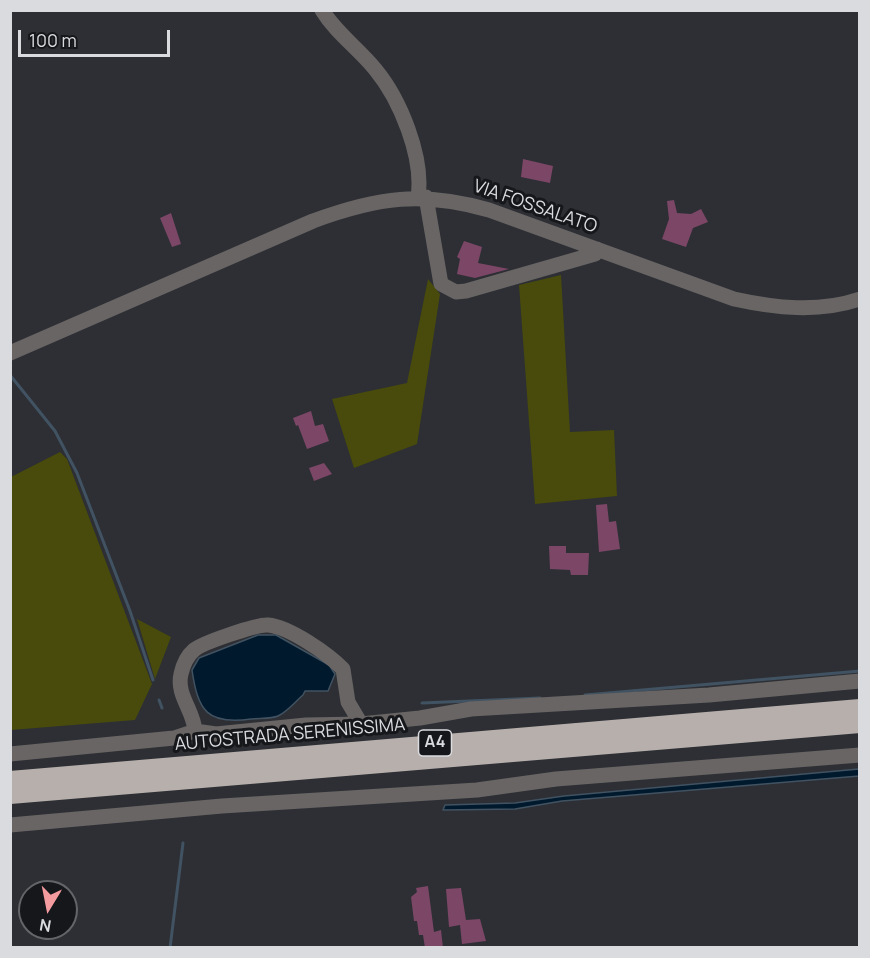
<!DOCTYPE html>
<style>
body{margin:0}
#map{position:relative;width:870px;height:958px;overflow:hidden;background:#2d2f34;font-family:Manrope,sans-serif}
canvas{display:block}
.frame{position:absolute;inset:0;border:12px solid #dadbdf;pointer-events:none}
.north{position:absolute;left:18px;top:880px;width:60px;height:60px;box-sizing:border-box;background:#16171a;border:2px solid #646569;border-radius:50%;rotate:190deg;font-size:16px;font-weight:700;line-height:24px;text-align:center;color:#dadbdf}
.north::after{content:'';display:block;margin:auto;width:21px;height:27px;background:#f49b9f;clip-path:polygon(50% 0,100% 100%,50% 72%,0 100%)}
.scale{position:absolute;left:18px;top:30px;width:152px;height:27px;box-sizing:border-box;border:3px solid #dadbdf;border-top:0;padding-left:8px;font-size:18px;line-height:21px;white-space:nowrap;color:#dadbdf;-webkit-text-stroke:4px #16171a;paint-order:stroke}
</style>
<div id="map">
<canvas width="870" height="958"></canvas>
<div class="frame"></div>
<div class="north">N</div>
<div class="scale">100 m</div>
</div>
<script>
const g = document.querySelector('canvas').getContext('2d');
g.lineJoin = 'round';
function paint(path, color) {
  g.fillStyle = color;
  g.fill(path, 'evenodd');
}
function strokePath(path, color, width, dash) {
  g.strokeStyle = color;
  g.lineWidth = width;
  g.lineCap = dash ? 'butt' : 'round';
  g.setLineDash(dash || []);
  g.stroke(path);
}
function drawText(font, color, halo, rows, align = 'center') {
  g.font = font + ' Manrope,sans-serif';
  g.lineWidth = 6;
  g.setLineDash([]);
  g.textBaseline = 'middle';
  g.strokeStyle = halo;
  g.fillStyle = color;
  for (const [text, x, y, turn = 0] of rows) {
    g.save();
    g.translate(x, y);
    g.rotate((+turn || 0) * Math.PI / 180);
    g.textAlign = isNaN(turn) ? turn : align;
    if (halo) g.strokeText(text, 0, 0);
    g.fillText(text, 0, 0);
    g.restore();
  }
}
paint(new Path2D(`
 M561 275 570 432 614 430 617 496 535 504 519 285Z
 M428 279 440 294 417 444 354 468 332 399 407 383Z
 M60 452 67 459 152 684 135 720 11 730V477Z
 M137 619 171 637 155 679Z`), '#484b0b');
const water = new Path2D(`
 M258 635H276L329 665 335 674 328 691H305L303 695C296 701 287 712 278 716 271 719 259 718 251 719 207 725 198 711 192 670L199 658Z
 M859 769V776L562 801 515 809 443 810 445 805 515 803 564 796Z`);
paint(water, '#00192c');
strokePath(water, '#415362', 1.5);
strokePath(new Path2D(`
 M10 375 55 431 77 473 130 611 153 680
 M585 695 860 671
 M159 700 162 708
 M422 703 540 698
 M170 948 183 843`), '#415362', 3);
paint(new Path2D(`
 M523 159 553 166 550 183 521 177Z
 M674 200 677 213 691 214 701 209 708 222 693 228 686 247 662 239 669 219 667 201Z
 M171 213 181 244 172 247 160 218Z
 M464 241 482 247 478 263 509 269 475 278 457 274 460 259 457 257Z
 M311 411 315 426 323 424 329 441 307 449 298 425 296 426 293 418Z
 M324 463 332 474 314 481 309 468Z
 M607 504 609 522 616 521 620 549 599 552 596 505Z
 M549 546H566V553H589L588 575H571L570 570 550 569Z
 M428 886 434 932 441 930 443 948H425L423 935H419L417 921H414L411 897 417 892 416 888Z
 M461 888 466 920 480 919 486 941 462 944 460 925 449 927 446 889Z`), '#7c4667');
strokePath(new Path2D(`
 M322 10C336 33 358 48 375 69 400 99 424 157 418 197
 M426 197 441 284 456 292 466 291 595 254 597 249
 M10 353 313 221C378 197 422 191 489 210L734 299C775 308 818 313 860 299
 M195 731 216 734 306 725 361 724
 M10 754 174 738 195 731C194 711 176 695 181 674 183 665 187 656 194 650 202 643 257 624 268 625 290 627 328 654 343 669L348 702 361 724 420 718 471 709 709 695 860 681
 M10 825 222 806 477 790 556 779 860 755`), '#696564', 15);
strokePath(new Path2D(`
 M10 780 860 708
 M10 795 860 724`), '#b7afac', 18);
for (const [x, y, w] of [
 [435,743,33]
]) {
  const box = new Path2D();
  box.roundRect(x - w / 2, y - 13, w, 26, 4.5);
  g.fillStyle = '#16171a';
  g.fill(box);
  strokePath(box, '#dadbdf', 1.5);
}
drawText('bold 16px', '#dadbdf', null, [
 ["A4",435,743]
]);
drawText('18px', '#dadbdf', '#16171a', [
 ["VIA FOSSALATO",535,207,19],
 ["AUTOSTRADA SERENISSIMA",290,735,-5]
]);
</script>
